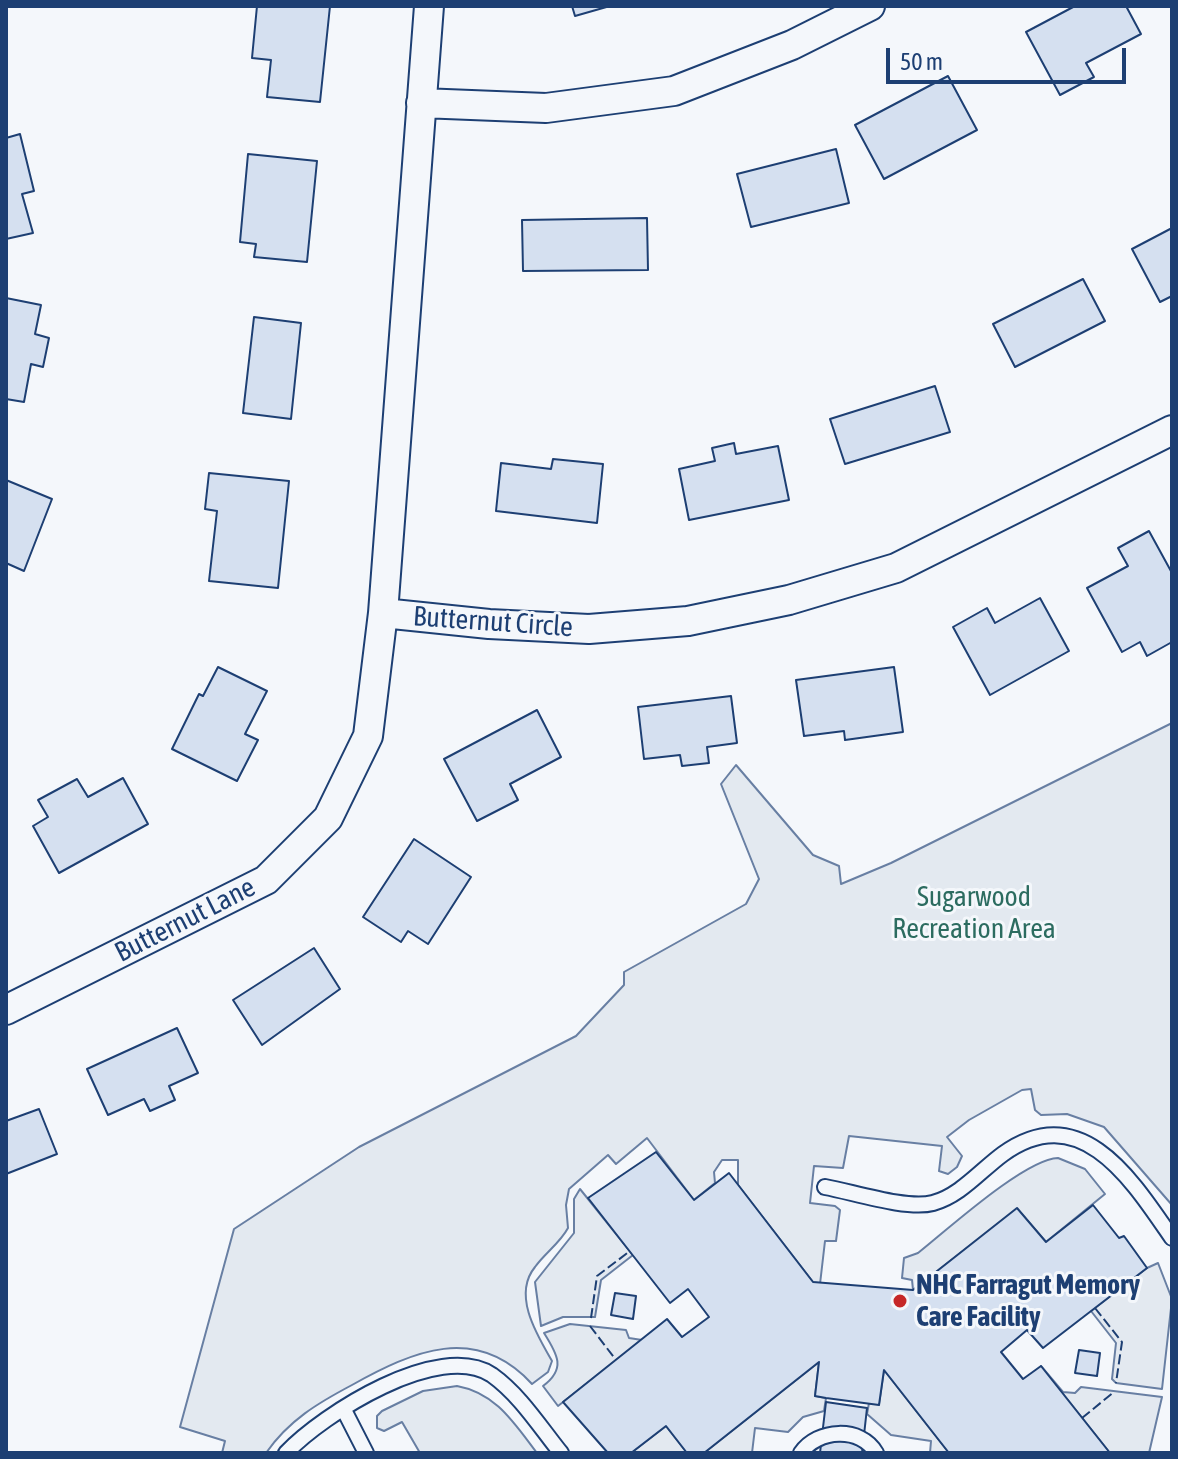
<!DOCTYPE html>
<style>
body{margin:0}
#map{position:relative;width:1178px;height:1459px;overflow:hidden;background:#f4f7fb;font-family:"Asap Condensed",sans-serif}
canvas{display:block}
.frame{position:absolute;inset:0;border:8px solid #1d3f73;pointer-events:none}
.scale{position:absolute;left:886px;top:48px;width:240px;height:36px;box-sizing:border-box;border:4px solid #1d3f73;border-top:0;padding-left:10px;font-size:24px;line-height:28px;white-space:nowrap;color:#1d3f73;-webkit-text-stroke:6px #f4f7fb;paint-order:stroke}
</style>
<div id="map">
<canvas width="1178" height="1459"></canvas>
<div class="frame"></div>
<div class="scale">50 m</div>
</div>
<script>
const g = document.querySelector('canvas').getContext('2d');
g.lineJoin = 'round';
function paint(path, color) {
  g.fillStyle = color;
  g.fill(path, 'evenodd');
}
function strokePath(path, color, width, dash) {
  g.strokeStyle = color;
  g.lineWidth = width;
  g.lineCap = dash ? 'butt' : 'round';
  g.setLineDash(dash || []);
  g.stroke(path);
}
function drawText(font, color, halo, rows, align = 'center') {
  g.font = font + ' "Asap Condensed",sans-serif';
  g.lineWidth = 6;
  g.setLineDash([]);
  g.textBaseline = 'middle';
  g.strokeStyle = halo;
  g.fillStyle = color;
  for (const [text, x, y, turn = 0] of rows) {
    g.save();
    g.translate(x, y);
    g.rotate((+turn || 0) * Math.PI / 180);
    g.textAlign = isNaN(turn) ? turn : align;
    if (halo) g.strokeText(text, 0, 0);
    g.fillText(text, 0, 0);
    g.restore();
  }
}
const green = new Path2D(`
 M1172 723V1205L1104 1127 1067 1114 1041 1115 1035 1110 1031 1089 1022 1090 969 1120 947 1137 962 1156 957 1167 948 1174 939 1171 942 1146 849 1136 843 1168 814 1166 810 1203 835 1206 840 1210 836 1241H825L820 1284 813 1282 738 1185V1160H722L714 1172 715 1183 694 1200 647 1138 616 1164 608 1155 569 1189 566 1205 568 1228C560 1243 545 1253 535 1267 512 1295 537 1335 552 1361L548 1372 532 1384C476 1323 413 1351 352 1385 318 1403 289 1420 266 1453H222L225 1441 180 1427 234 1229 359 1147 576 1036 624 985V972L746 904 759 879 721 784 736 765 813 855 839 866 841 884 891 863Z
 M1058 1158 1085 1169 1105 1194 1046 1242 1017 1209 913 1290 912 1280 902 1278 904 1258 918 1253C947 1230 1025 1159 1058 1158Z
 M580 1189 633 1255 601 1280 595 1317H563L541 1326 535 1282 574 1233V1199Z
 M1158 1263 1172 1299 1162 1389 1116 1383 1112 1379 1116 1343 1091 1311 1147 1268Z
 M570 1324 626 1330 629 1338 642 1340 558 1406 543 1386C566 1369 558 1355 544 1333Z
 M819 1362 815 1396 826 1398 824 1411 803 1417 788 1432 755 1428 752 1453H704Z
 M1041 1366 1063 1392 1075 1393 1081 1387 1162 1397 1149 1453H1110Z
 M884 1370 949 1453H930L931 1441 891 1435 867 1414 869 1403 879 1404Z
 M457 1386C496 1393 514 1423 537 1453H420L402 1422 384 1431 377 1428V1416L382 1411 423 1391Z
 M666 1426 687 1453H631Z`);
paint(green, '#e3e9f0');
strokePath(green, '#687fa3', 2);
const building = new Path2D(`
 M257 6H330L320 102 267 97 271 60 252 58Z
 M572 6H610L575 16Z
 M1075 6H1126L1141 34 1086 63 1094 77 1060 95 1026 32Z
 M948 76 977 130 884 179 855 125Z
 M20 134 34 191 22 194 33 233 6 239V138Z
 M836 149 849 203 751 227 737 174Z
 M248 154 317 161 307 262 254 257 256 244 240 242Z
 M647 218 648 270 523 271 522 220Z
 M1172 228V296L1160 302 1132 249Z
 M1083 279 1105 321 1015 367 993 324Z
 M6 298 41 305 35 334 49 338 43 367 31 364 24 402 6 399Z
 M254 317 301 323 291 419 243 413Z
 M935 386 950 432 845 464 830 419Z
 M734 443 736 454 778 446 789 500 689 520 679 469 715 461 712 448Z
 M553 459 603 464 597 523 496 511 501 463 551 469Z
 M209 473 289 481 278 588 209 581 217 511 205 509Z
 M6 480 52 499 24 571 6 563Z
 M1149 531 1172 573V642L1147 656 1140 642 1122 652 1087 588 1128 566 1118 548Z
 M1040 598 1069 651 990 695 953 627 987 608 995 623Z
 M218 667 267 691 245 734 258 740 237 781 172 749 199 694 203 696Z
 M894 667 903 732 845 740 844 731 804 736 796 680Z
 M731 696 737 743 707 747 709 763 682 766 680 755 644 759 638 707Z
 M537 710 561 757 510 784 518 800 477 821 444 759Z
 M123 778 148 824 59 873 33 826 48 817 38 800 77 779 88 797Z
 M414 839 471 877 428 944 408 931 401 942 363 917Z
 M314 948 340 989 262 1045 233 1000Z
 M177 1028 198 1073 169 1086 175 1100 150 1111 144 1099 108 1115 87 1069Z
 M39 1109 57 1154 6 1174V1121Z
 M656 1152 694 1200 729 1173 813 1282 913 1290 1017 1208 1046 1242 1093 1205 1119 1238 1124 1236 1147 1268 1043 1348 1027 1330 1001 1352 1023 1379 1041 1366 1110 1453H949L884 1370 879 1405 826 1398 815 1396 819 1362 704 1453H687L666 1426 631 1453H608L563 1402 667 1319 682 1337 709 1317 688 1289 670 1303 588 1198Z
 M615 1293 636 1296 633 1319 611 1315Z
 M1079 1350 1100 1353 1097 1376 1075 1373Z
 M826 1402 867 1408 862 1453H820Z`);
paint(building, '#d5e0f0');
strokePath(building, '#1d3f73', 2);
const lane = new Path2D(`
 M825 1187C853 1192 907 1210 933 1203 960 1196 981 1170 1003 1154 1081 1098 1132 1180 1172 1238
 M344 1410 366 1453
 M286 1453C323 1414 439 1340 492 1375 520 1395 540 1427 561 1453
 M801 1453C817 1429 861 1426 876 1453`);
const street = new Path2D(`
 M429 6 383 613 489 624 589 629 688 621 789 600 896 568 1172 430
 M421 103 546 108 674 91 792 45 870 6
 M6 1010 266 880 328 818 368 736 383 613`);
strokePath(lane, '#1d3f73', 18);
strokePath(street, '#1d3f73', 32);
strokePath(lane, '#f4f7fb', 14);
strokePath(street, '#f4f7fb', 28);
strokePath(new Path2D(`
 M1095 1308 1122 1342 1116 1383
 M591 1318 597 1276 630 1251
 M590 1326 616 1360
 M1082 1418 1114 1392`), '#1d3f73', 2, [10, 4]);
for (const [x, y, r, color] of [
 [900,1301,8,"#c62828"]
]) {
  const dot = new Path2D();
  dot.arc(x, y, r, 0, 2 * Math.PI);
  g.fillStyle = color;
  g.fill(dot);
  strokePath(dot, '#f4f7fb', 3);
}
drawText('28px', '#1d3f73', '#f4f7fb', [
 ["Butternut Circle",493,622,4],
 ["Butternut Lane",185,920,-27]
]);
drawText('28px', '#2c6c60', '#f4f7fb', [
 ["Sugarwood",974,897],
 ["Recreation Area",974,929]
]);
drawText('bold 28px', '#1d3f73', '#f4f7fb', [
 ["NHC Farragut Memory",916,1285],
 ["Care Facility",916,1317]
], 'left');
</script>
